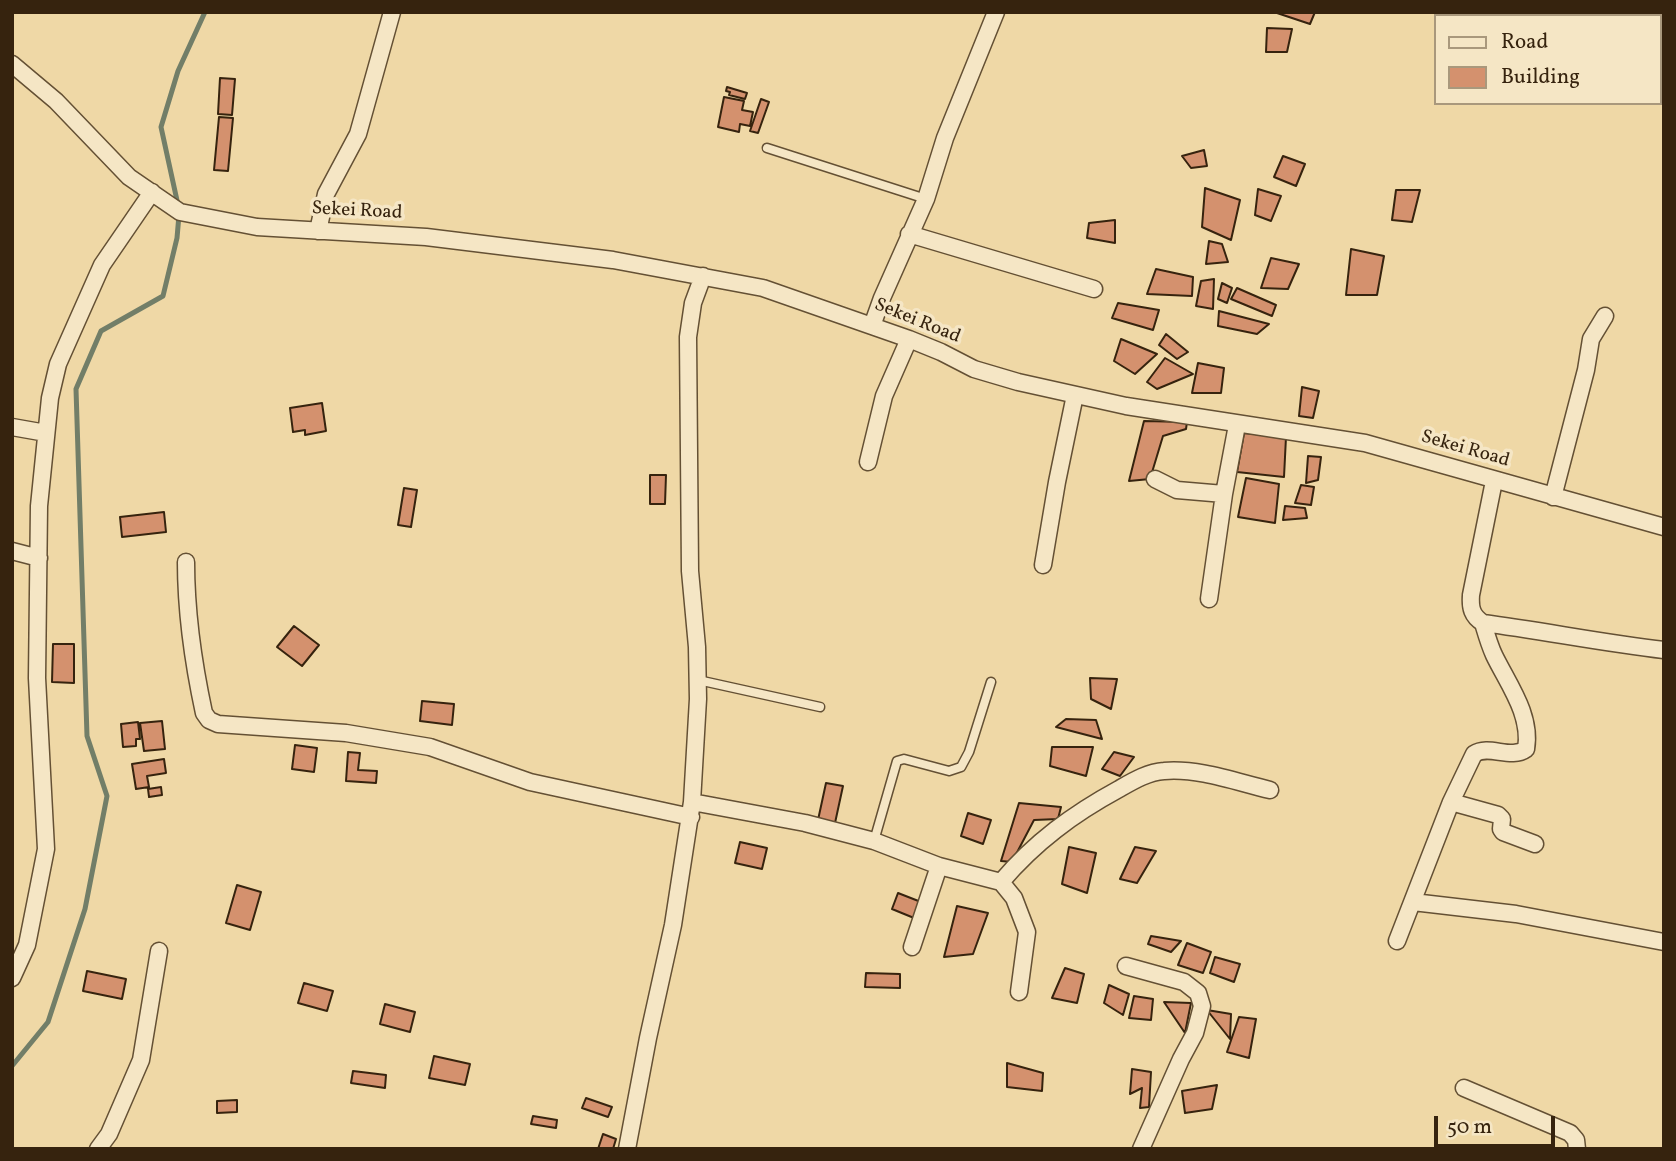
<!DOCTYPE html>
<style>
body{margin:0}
#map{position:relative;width:1676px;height:1161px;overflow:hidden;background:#efd8a6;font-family:Vollkorn,serif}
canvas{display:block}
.frame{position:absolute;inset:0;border:14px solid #36230e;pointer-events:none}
.legend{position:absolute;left:1434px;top:14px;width:228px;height:91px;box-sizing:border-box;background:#f5e6c5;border:2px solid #a9987c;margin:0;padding:9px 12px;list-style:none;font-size:21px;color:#36230e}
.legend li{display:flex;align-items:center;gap:14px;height:35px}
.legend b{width:35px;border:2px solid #a9987c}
.scale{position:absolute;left:1434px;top:1116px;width:121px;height:32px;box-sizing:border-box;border:4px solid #36230e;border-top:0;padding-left:9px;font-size:21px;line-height:24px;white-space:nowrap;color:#36230e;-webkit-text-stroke:5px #f5e6c5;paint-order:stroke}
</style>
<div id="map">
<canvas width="1676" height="1161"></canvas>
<div class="frame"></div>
<ul class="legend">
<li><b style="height:9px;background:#f5e6c5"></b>Road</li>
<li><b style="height:19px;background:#d4916e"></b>Building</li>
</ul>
<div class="scale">50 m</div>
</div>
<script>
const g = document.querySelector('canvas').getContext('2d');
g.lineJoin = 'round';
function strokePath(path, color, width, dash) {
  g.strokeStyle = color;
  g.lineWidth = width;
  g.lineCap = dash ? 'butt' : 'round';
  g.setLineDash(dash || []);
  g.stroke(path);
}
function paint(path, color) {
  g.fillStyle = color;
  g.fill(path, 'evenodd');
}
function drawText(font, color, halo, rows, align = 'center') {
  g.font = font + ' Vollkorn,serif';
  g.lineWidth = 7;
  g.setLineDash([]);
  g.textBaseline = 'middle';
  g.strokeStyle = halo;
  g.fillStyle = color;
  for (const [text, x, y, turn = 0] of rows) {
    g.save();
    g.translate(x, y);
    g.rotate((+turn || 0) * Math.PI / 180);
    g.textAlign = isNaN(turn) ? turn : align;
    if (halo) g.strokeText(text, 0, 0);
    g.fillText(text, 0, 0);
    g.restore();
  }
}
strokePath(new Path2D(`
 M178 205 161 127 178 71 205 12
 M12 1066 48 1022 85 909 107 796 87 736 76 389 101 331 163 296 177 238 179 215`), '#727e68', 5);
const building = new Path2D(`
 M1274 12H1315L1310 24Z
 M1267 28 1292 29 1287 52H1266Z
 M220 78 235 79 232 115 218 114Z
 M727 87 747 93 745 99 729 95 730 92 726 91Z
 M724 97 744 101 742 110 753 112 750 126 740 124 739 132 718 127Z
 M761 99 769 102 758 133 750 131Z
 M219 117 233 118 228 171 214 170Z
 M1204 150 1207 166 1191 168 1182 156Z
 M1283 156 1305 164 1296 186 1274 177Z
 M1205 188 1240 200 1231 240 1202 227Z
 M1258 189 1281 196 1271 221 1255 215Z
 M1396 190H1420L1412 222 1392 220Z
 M1115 220V243L1087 238 1089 223Z
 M1209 241 1222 244 1228 262 1206 264Z
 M1351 249 1384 256 1377 295H1346Z
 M1271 258 1299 264 1288 289 1261 288Z
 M1156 269 1193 277 1192 296 1147 294Z
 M1214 279 1213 309 1196 306 1201 281Z
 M1222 283 1232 288 1227 303 1218 299Z
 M1237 288 1276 305 1272 316 1231 299Z
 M1118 303 1159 310 1153 330 1112 318Z
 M1219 311 1269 324 1257 334 1218 326Z
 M1166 334 1188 352 1177 359 1159 345Z
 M1121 339 1157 354 1135 374 1114 361Z
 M1165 358 1193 374 1157 389 1147 382Z
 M1198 363 1224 368 1221 393H1192Z
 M1302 387 1319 391 1313 418 1299 416Z
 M322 403 326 431 305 435V430L293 432 290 408Z
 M1144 421 1187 422 1186 429 1163 436 1150 479 1129 481Z
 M1244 433 1286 437 1284 477 1237 472Z
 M1308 456 1321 457 1318 480 1306 483Z
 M650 475H666L665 504H650Z
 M1246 478 1279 484 1275 523 1238 517Z
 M1301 485 1314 487 1311 505 1295 503Z
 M404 488 417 490 411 527 398 525Z
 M1285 506 1305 508 1307 518 1283 520Z
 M164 512 166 532 122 537 120 517Z
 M294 626 319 645 302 666 277 647Z
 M53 644H74V683L52 682Z
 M1090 678 1117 679 1111 709 1091 699Z
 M422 701 454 704 452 725 420 721Z
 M1066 719 1096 720 1102 739 1056 727Z
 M162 721 165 749 144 751 140 723Z
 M138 722 140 739H136V746L123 747 121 724Z
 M295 745 317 748 314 772 292 769Z
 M1052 747H1093L1086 776 1050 766Z
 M348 752 360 753 358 770 377 771 376 783 346 781Z
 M1114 752 1134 757 1120 776 1102 769Z
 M164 759 166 773 147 776 149 787 136 789 132 764Z
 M826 783 843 786 835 823 818 820Z
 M161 787 162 795 149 797 148 789Z
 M1019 803 1061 807 1058 819 1034 820 1012 862 1001 861Z
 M968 813 991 820 983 844 961 836Z
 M740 842 767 848 762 869 735 863Z
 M1069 847 1096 853 1087 893 1062 884Z
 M1135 847 1156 851 1137 883 1120 879Z
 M237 885 261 892 250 930 226 923Z
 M898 893 921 902 914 918 892 909Z
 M957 906 988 913 973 954 944 957Z
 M1151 936 1181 941 1171 952 1148 944Z
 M1187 943 1211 952 1203 973 1178 965Z
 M1215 957 1240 964 1234 982 1210 973Z
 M1065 968 1084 974 1077 1003 1052 998Z
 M87 971 126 979 122 999 83 991Z
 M866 973 900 974V988L865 987Z
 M304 983 333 991 327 1011 298 1003Z
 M1109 985 1129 994 1123 1015 1104 1003Z
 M1134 996 1153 999 1151 1020 1129 1018Z
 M1164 1002 1191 1003 1185 1033Z
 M385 1004 415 1012 410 1032 380 1024Z
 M1207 1010 1231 1014 1230 1039Z
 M1239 1017 1256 1019 1249 1058 1227 1052Z
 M434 1056 470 1064 465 1085 429 1078Z
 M1007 1063 1043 1073 1042 1091 1007 1087Z
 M1132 1069 1151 1072 1149 1107 1140 1108 1142 1088 1130 1094Z
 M353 1071 386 1075 385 1088 351 1083Z
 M1217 1085 1212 1109 1185 1113 1182 1091Z
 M586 1098 612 1107 608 1117 582 1108Z
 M237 1100V1112L217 1113V1101Z
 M533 1116 557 1120 556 1128 531 1124Z
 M603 1134 616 1139 613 1149H598Z`);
paint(building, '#d4916e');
strokePath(building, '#36230e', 2);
const lane = new Path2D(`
 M767 148 926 199
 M698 680 820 707
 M874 841 897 761 904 759 949 771 961 767 969 752 991 682`);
const street = new Path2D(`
 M1633 12 1636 16
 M1660 44 1664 48
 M12 64 56 101 129 177 180 212 257 227 426 237 613 260 763 288 909 339 941 352 974 369 1018 382 1126 406 1365 443 1664 527
 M318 231 326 194 358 134 392 12
 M909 234 1094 289
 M872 326 882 298 926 199 945 138 996 12
 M12 427 46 433
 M868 462 884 396 909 339
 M1155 479 1177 490 1224 494
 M1494 481 1471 595C1470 608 1472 616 1483 623 1544 631 1603 643 1664 650
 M1553 497 1586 370 1591 339 1605 316
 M12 551 39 558
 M186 562C186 614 193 662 204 713L209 720 218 724 346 733 430 747 530 782 691 817
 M1043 565 1057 482 1075 395
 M1209 599 1224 494 1237 425
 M692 802 805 823 874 841 939 866 1001 882 1014 898 1027 932 1019 992
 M1451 802 1498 815 1502 819 1501 829 1503 832 1535 844
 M1001 882C1035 842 1073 814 1119 789 1133 781 1148 772 1164 771 1199 768 1236 782 1270 790
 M1413 902 1516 914 1664 942
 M1397 941 1451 802 1474 754C1489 744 1511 760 1526 749 1532 715 1508 684 1494 655 1489 644 1486 633 1483 623
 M912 947 939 866
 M1126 966 1184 982 1198 993 1202 1006 1195 1033 1181 1059 1141 1149
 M12 978 27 945 46 849 37 678 39 506 50 398 58 364 102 265 152 192
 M1464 1088 1570 1133 1576 1140 1577 1149
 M98 1149 109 1134 141 1060 159 951
 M627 1149 648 1038 673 925 692 802 698 699 697 647 690 571 688 337 693 303 703 276`);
strokePath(lane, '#645034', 11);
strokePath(street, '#645034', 19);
strokePath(lane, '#f5e6c5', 8);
strokePath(street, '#f5e6c5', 16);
drawText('19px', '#36230e', '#f5e6c5', [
 ["Sekei Road",357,212,3],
 ["Sekei Road",917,322,22],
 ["Sekei Road",1465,450,16]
]);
</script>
